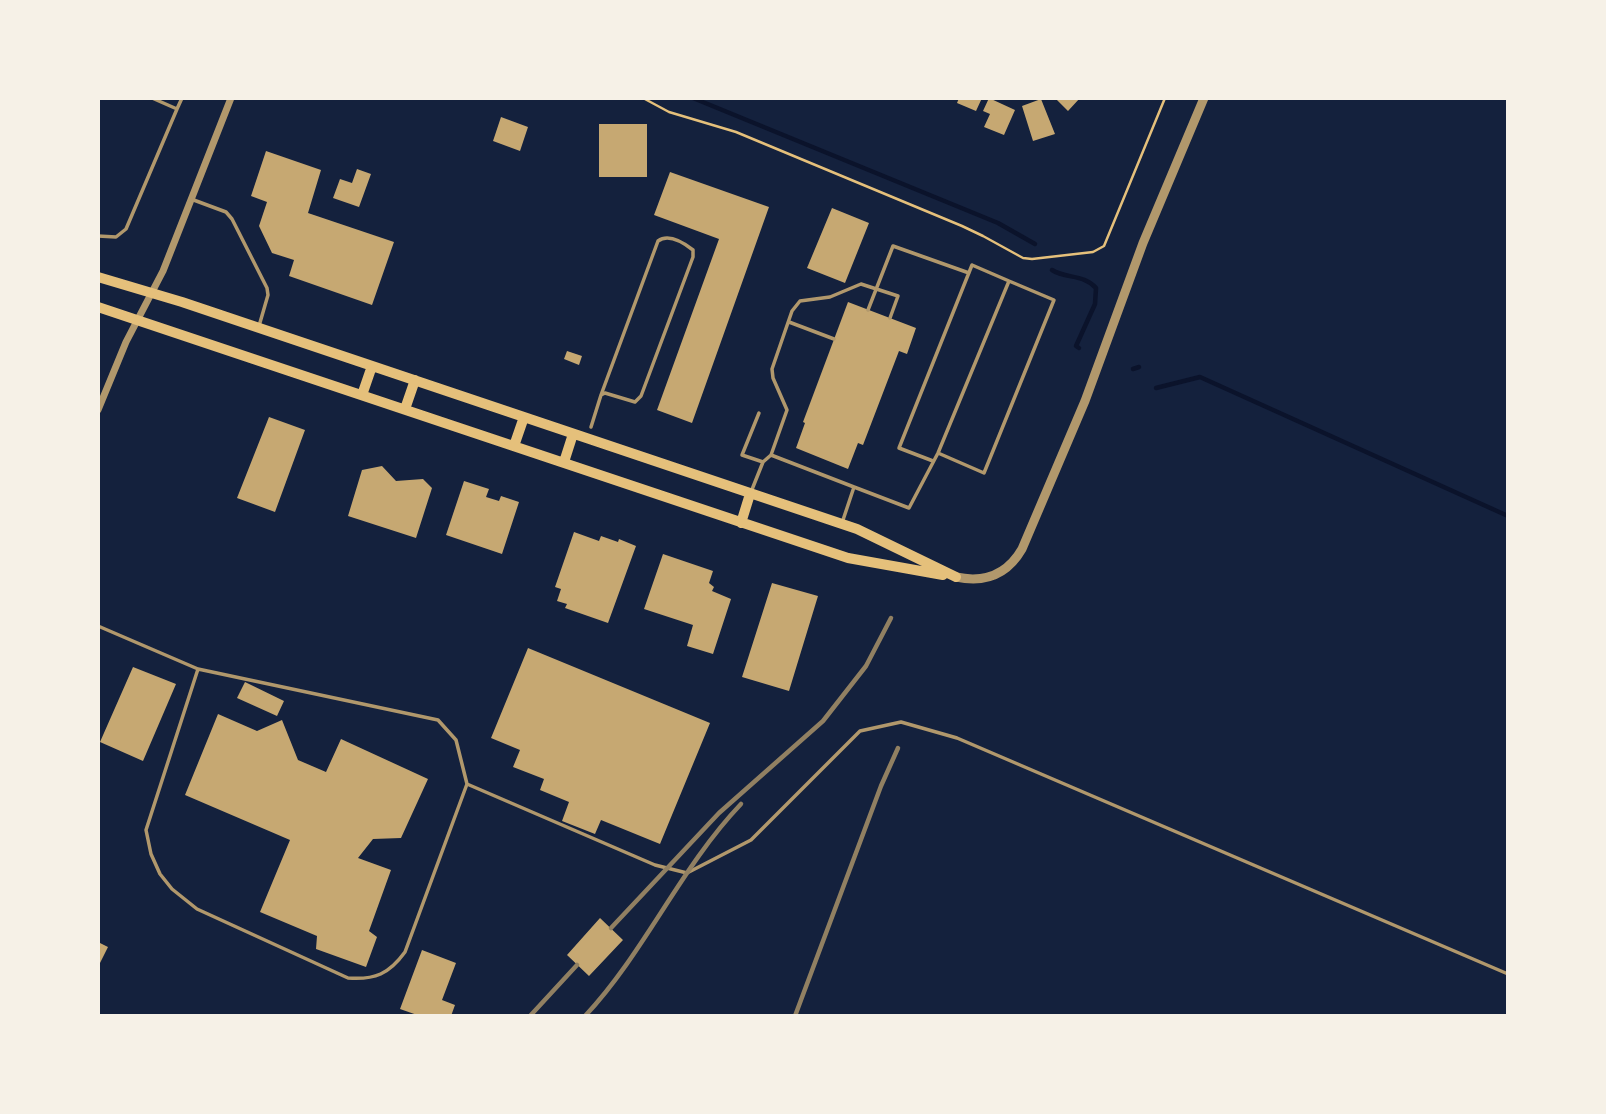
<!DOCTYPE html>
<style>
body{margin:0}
#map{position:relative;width:1606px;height:1114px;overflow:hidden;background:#14213d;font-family:"Nunito Sans",sans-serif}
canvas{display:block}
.frame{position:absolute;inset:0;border:100px solid #f6f1e7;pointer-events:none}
</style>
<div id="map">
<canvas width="1606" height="1114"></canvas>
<div class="frame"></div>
</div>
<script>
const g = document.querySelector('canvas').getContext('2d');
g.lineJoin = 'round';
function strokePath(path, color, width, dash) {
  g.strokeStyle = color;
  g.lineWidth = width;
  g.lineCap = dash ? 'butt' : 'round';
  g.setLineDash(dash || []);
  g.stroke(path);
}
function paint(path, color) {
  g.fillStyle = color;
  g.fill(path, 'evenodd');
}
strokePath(new Path2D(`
 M693 98 998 223 1035 244
 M1052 270C1066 279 1084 274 1096 288L1095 304 1076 346 1079 348
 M1133 369 1139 367
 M1156 388 1200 377 1508 516`), '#0b132b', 4.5);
paint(new Path2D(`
 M959 98H982L976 111 957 103Z
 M989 98 1015 110 1004 135 984 127 990 114 983 111Z
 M1055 98H1080L1068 111Z
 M1041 99 1055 134 1033 141 1022 106Z
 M501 117 528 127 520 151 493 141Z
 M599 124H647V177H599Z
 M266 151 321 170 308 213 394 242 372 305 289 276 294 260 272 253 259 226 267 202 251 196Z
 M357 169 371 174 359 207 333 198 340 179 352 183Z
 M670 172 769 207 692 423 657 410 719 239 654 215Z
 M832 208 869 223 845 283 807 268Z
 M848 302 916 328 907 354 899 351 863 445 858 443 848 469 796 448 805 423 803 422Z
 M567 351 582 356 579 365 564 359Z
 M269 417 305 430 275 512 237 498Z
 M382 466 396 481 423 479 432 488 416 538 348 516 362 470Z
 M464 481 489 489 486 497 499 501 501 496 519 502 502 554 446 535Z
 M574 532 599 541 601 536 618 542 619 539 636 546 608 623 565 608 567 604 557 601 561 589 555 587Z
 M663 554 713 571 709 583 714 587 712 591 731 599 713 654 687 646 693 625 644 609Z
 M772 583 818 596 789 691 742 677Z
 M528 648 710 723 660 844 601 820 595 834 562 821 569 802 540 790 544 779 513 767 520 750 491 738Z
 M133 667 176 684 143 761 100 742Z
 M245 682 284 701 277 716 237 698Z
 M218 714 257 731 282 720 298 760 326 772 341 739 428 779 401 838 373 839 358 858 391 870 369 931 377 937 366 967 316 949 317 936 260 912 290 840 185 795Z
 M600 918 623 940 589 976 567 955Z
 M98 942 108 947 98 967Z
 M422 950 456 963 442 1000 455 1005 451 1016H420L400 1009Z`), '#c6a872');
strokePath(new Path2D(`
 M643 98 669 112 736 132 962 226 983 236 1023 258 1032 259 1093 252 1104 246 1165 98`), '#e5c07b', 2.5);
strokePath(new Path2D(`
 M152 98 177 109 182 98
 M191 199 226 212 232 219 267 288 268 295 259 326
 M98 236 116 237 126 229 177 109
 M868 310 893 246 969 273
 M789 322 834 339
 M591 427 601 395 605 393 635 402 641 396 693 257V250C684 243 669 233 658 241L601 395
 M771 455 787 410 773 378 772 369 792 311 800 301 830 297 861 284 898 296 890 318
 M933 461 899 448 972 265 1009 281
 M763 462 771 455 854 487 842 523
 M854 487 909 508 938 453 1009 281 1054 300 984 473 938 453
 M751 492 763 462 742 455 759 413
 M98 626 198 669
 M198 669 438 720 456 740 467 784 405 952C389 974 375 980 348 978L197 909 172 889 160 874 151 854 146 830Z
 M467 784 655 865 687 873 751 840 860 731 901 722 957 738 1508 974`), '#b1986c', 3.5);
strokePath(new Path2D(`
 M98 410 126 342 163 271 231 98`), '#b1986c', 7);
strokePath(new Path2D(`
 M956 577C984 583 1007 575 1022 549L1085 401 1143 243 1204 98`), '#b1986c', 9);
strokePath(new Path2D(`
 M98 277 182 302 857 529 956 577
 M98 307 848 558 943 575
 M362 395 372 366
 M405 409 415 380
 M514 446 524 417
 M564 462 573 434
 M741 523 750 494`), '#e5c07b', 10);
strokePath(new Path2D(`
 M611 928 719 813 823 721 866 666 891 618
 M530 1016 577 965
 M585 1016C645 952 680 868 741 804
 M795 1016 881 786 898 748`), '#918062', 4.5);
</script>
